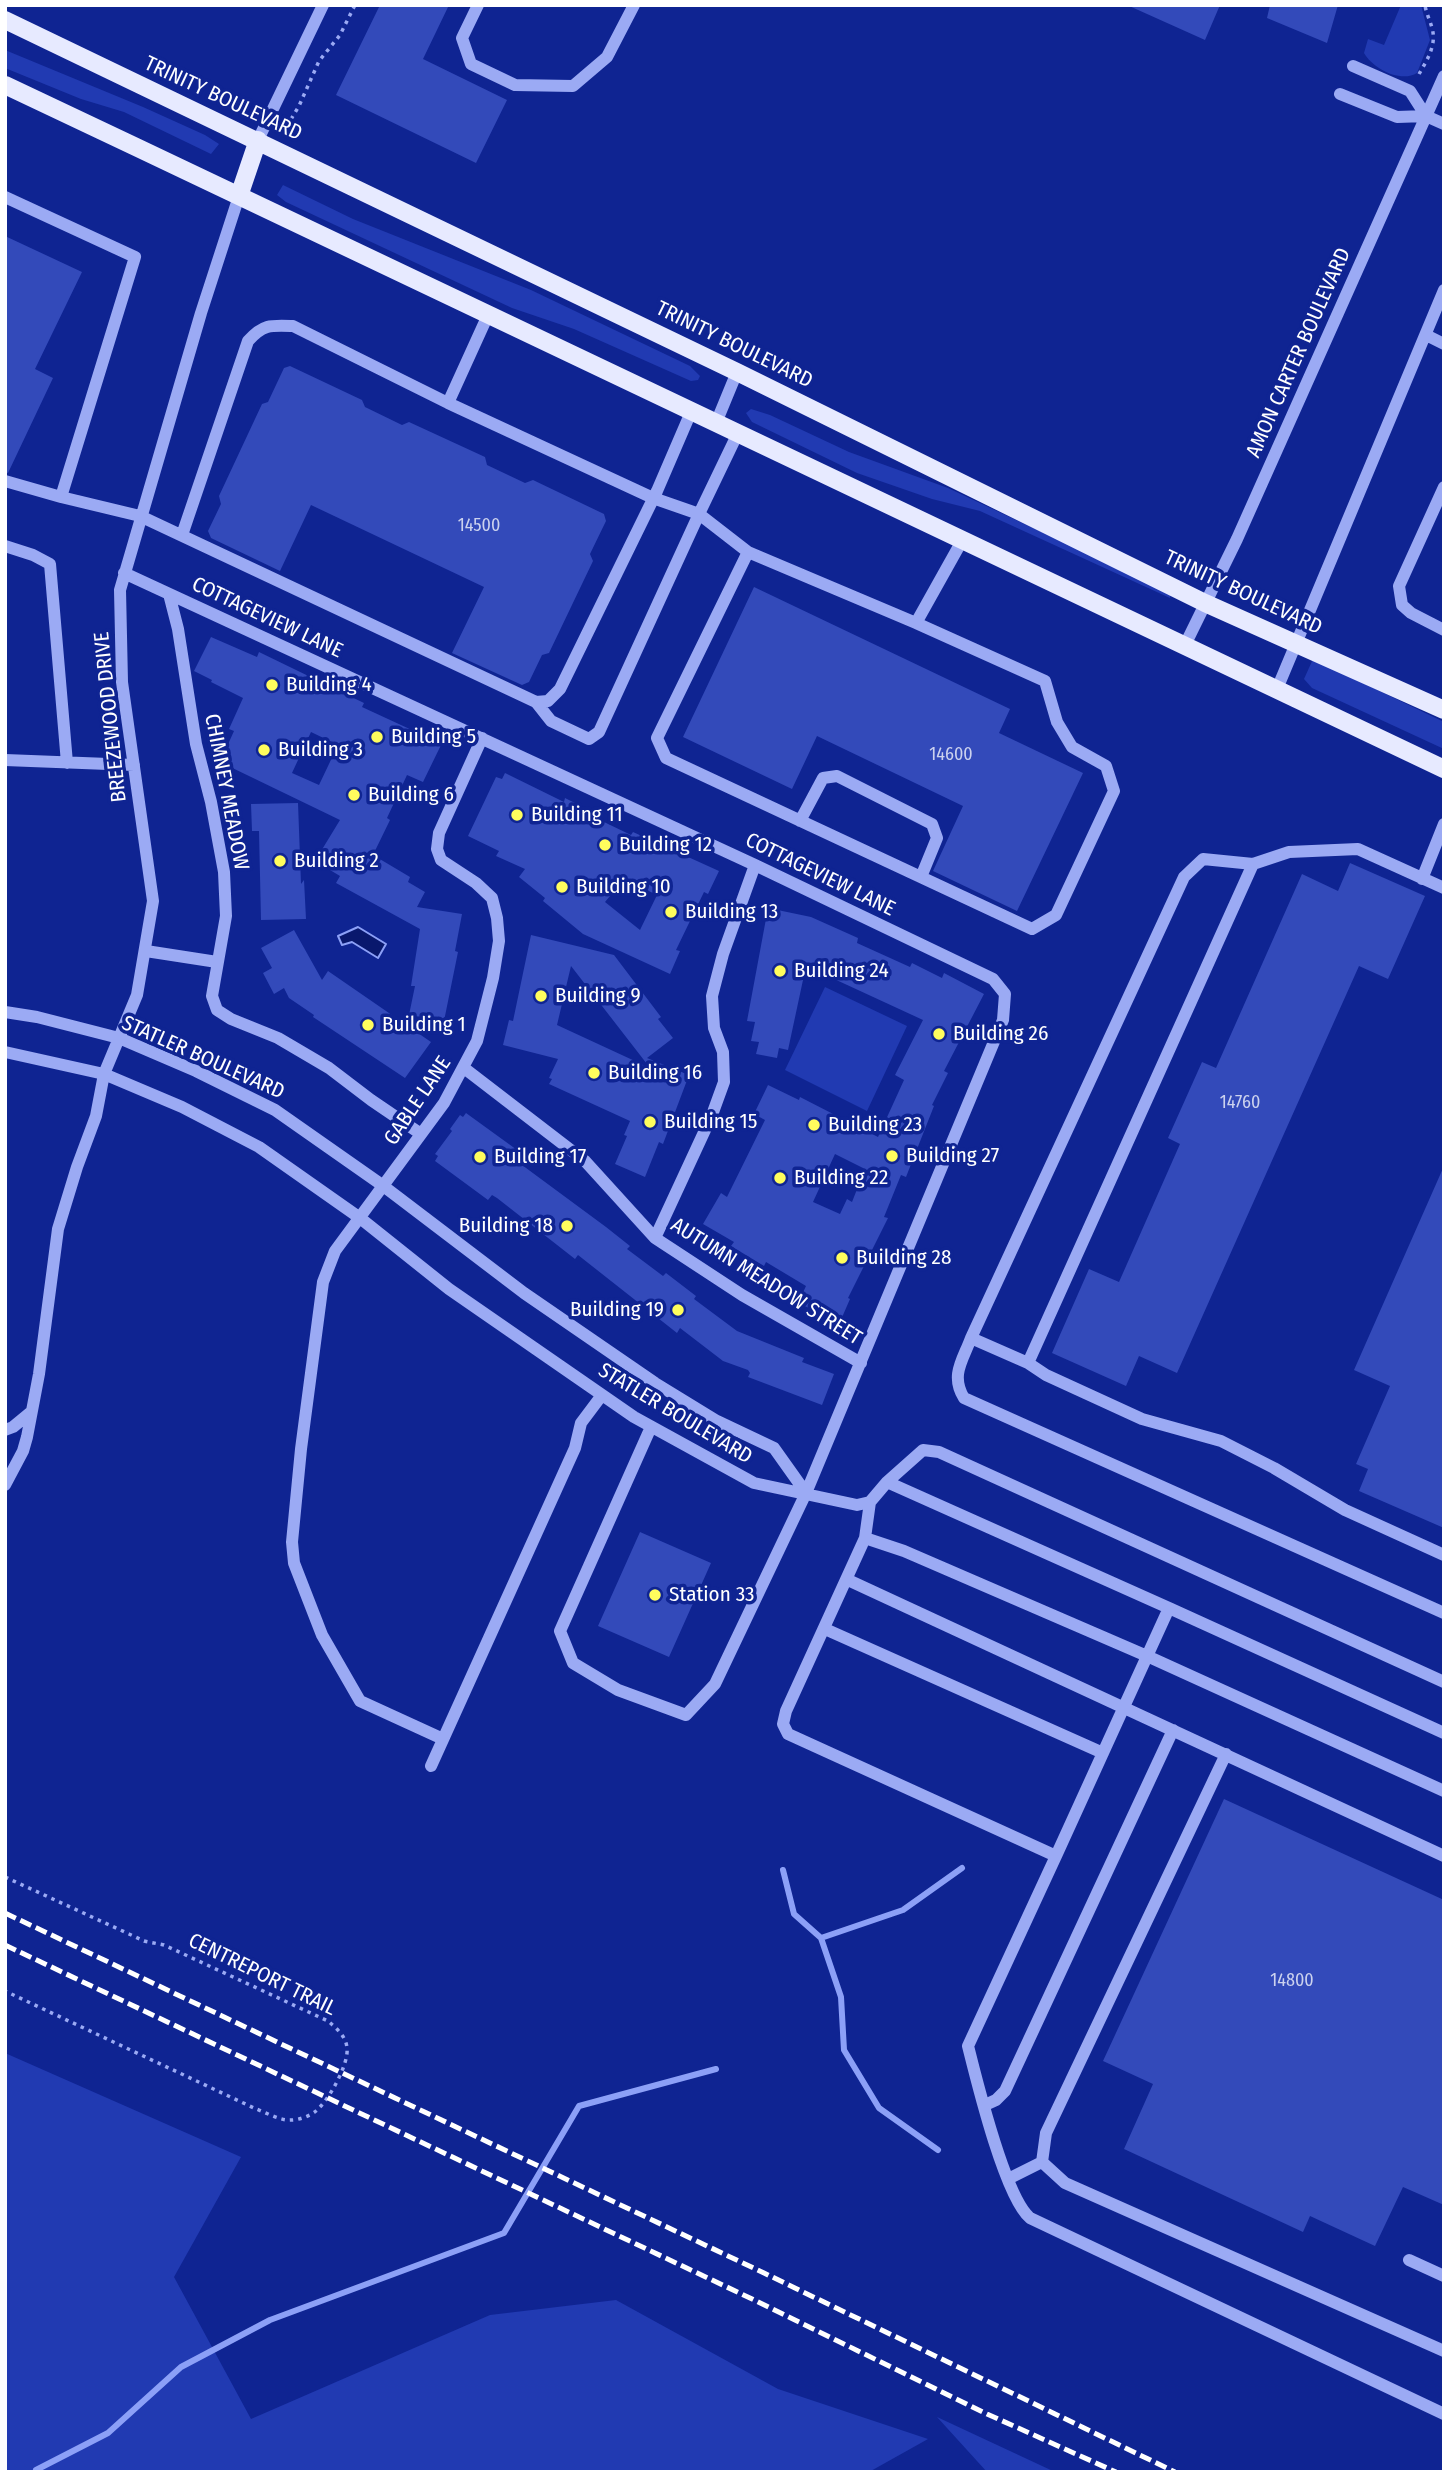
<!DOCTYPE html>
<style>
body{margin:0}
#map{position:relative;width:1449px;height:2477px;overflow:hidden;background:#0f2492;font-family:"Fira Sans Condensed",sans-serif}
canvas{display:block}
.frame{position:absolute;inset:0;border:7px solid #fff;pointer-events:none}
</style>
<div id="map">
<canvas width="1449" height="2477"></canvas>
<div class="frame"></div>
</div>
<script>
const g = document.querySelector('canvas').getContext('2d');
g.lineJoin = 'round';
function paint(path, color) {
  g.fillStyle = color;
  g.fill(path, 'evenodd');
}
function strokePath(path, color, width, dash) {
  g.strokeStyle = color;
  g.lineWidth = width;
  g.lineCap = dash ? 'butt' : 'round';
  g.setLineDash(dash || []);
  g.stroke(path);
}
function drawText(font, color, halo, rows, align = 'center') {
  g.font = font + ' "Fira Sans Condensed",sans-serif';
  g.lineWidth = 7;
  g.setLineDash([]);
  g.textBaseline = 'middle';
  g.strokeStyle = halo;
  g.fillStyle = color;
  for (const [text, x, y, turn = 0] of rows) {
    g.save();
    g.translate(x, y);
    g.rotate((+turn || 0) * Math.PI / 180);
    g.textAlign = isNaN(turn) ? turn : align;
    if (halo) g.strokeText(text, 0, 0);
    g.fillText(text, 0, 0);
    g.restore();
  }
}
paint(new Path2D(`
 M1401 5H1421L1430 40 1417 73C1401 83 1373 69 1364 53L1368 39 1384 45Z
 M5 50 143 107 205 135 219 144 211 154 124 112 81 99 5 68Z
 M283 185 353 219 531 290 690 366 700 376 698 380 691 381 574 329 512 308 286 202 277 195Z
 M751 409 770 415 849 452 948 488 1171 593 1170 598 980 511 932 499 857 473 752 422 746 413Z
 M1313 659 1444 722V749L1312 688 1304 679Z
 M825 987 907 1026 867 1111 785 1070Z
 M5 2053 241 2157 174 2277 251 2419 490 2315 616 2300 778 2389 928 2439 869 2472H5Z
 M937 2417 1055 2472H987Z`), '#213ab2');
const water = new Path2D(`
 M358 927 386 944 378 958 352 942 342 945 338 936Z`);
paint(water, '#09186d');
strokePath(water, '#8ca0f7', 2);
strokePath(new Path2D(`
 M783 1870 794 1914 821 1938 841 1997 844 2050 879 2108 938 2150
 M821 1938 903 1910 962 1868
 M37 2472 36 2470 108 2433 181 2367 270 2320 504 2233 579 2106 716 2069`), '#8ca0f7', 6);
paint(new Path2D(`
 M380 5H449L423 59 507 100 476 163 336 95Z
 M1127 5H1220L1205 40Z
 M1270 5H1338L1327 43 1267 18Z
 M5 236 82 272 35 369 53 378 8 473 5 472Z
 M290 366 362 400 365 407 402 425 409 422 485 457 487 465 525 483 533 480 604 514 606 521 590 554 593 561 549 653 542 655 529 682 522 685 452 653 484 587 311 505 280 571 211 538 208 531 221 504 219 496 262 404 268 402 284 368Z
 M754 587 1010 709 999 733 1083 773 1017 911 933 871 963 806 817 736 792 789 683 737Z
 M211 637 257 657 259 652 364 703 362 707 414 731 415 728 430 735 428 739 441 745 423 782 407 775 387 818 390 820 373 855 410 877 408 882 425 892 417 907 462 914 455 951 458 952 444 1021 409 1015 415 986H411L420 929 336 883 340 876 315 861 340 820 220 762 234 731 229 729 243 698 211 682 212 680 194 671ZM311 732 338 745 319 785 292 773Z
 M505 773 564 802 565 798 579 805 577 809 631 835 633 832 719 871 708 894 704 892 676 950 680 951 670 974 583 934 543 901 545 898 519 877 525 869 496 856 499 851 468 836 496 777 502 779ZM624 879 657 895 640 930 605 902Z
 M298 803 301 884 304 880 306 919 261 920 259 831H252L251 804Z
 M1350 863 1425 896 1388 979 1359 966 1177 1373 1139 1356 1126 1386 1052 1353 1089 1269 1119 1282 1180 1144 1168 1138 1202 1062 1216 1068 1302 874 1338 891Z
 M768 908 811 917 858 938 857 943 910 967 912 963 942 978 944 973 984 994 944 1071 948 1073 932 1105 934 1106 906 1177 901 1175 884 1217 888 1218 848 1298 850 1299 840 1322 798 1303 806 1286 766 1262 764 1266 731 1246 734 1242 703 1224 721 1193 727 1197 765 1120 754 1114 768 1085 799 1100 800 1097 878 1137 904 1080 895 1075 923 1020 806 966 788 1050 779 1048 777 1058 756 1054 759 1042 751 1041 755 1022 747 1021ZM835 1154 865 1169 852 1202 847 1199 840 1214 813 1202Z
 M294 930 322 980 328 971 431 1042 405 1078 313 1017 314 1015 289 998 284 988 274 994 263 973 272 968 261 948Z
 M531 935 614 955 661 1017 658 1019 673 1038 647 1058 689 1075 663 1144 659 1142 645 1177 615 1164 627 1136 624 1135 630 1121 549 1084 552 1079 549 1078 558 1059 503 1045 509 1020 513 1021ZM571 966 640 1055 650 1068 557 1025Z
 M466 1113 524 1155 521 1158 525 1160 522 1165 606 1227 630 1246 627 1249 663 1276 666 1273 696 1296 694 1299 737 1331 804 1358 802 1362 834 1374 822 1405 748 1377 750 1373 748 1370 723 1361 680 1328 677 1333 578 1255 575 1259 497 1198 492 1195 488 1200 435 1161 438 1156 435 1154 452 1131 450 1129 460 1115 463 1117Z
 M1444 1166V1528L1359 1491 1368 1469 1356 1464 1390 1386 1354 1370Z
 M640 1532 711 1563 669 1657 598 1626Z
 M1224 1799 1444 1900V2205L1403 2187 1375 2246 1310 2216 1303 2232 1124 2149 1153 2084 1103 2061Z`), '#334aba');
strokePath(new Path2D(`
 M1419 74C1427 60 1437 45 1432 28 1430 20 1426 13 1425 5
 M286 135 287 126 299 106 319 61 340 35 355 5
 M5 1877 129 1934 144 1941 164 1945 328 2021C336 2028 346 2036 347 2048 349 2064 329 2100 316 2111 310 2116 299 2120 291 2120 280 2121 265 2112 254 2108L5 1991`), '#9baaf4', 3.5, [3.5, 5]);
strokePath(new Path2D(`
 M478 5 462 38 471 64 515 85 573 86 607 57 634 5
 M1353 66 1410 91 1426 116
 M1340 94 1397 117 1426 116 1444 124
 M258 140 323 5
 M5 197 135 257 61 497 140 516 536 702 548 701 560 689 657 491 691 412
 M1426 335 1444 344
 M448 403 488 315
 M716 423 737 372
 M737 435 699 514 748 552 657 738 666 758 1032 929 1056 915 1114 791 1106 766 1072 747 1057 722 1045 681 916 623 963 539
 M5 481 61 497
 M1444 487 1399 586 1402 605 1411 613 1444 630
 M182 535 248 341C263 324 271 325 293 326L448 403 653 498 699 514 599 732 589 739 551 721 536 702
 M5 546 33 555 50 564 67 763
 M748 552 916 623
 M124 573 755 865 993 979 1005 994 1003 1020 806 1493 715 1684 686 1715 618 1690 573 1663 560 1631 651 1427
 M169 594 178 629 196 744 211 802 224 872 226 916 212 996 217 1010 231 1019 278 1038 329 1068 371 1100 421 1134
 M1185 645 1237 539 1444 76
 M1277 689 1444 290
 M5 760 134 765
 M800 821 823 778 837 776 932 824 937 838 921 877
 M1422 879 1444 824
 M1444 888 1358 849 1289 852 1253 864 1203 859 1184 877 971 1338C963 1360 950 1375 964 1398L1444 1613
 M146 951 217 962
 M5 1012 37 1017 119 1038 196 1071 275 1110 382 1185 524 1293 655 1383 717 1421 774 1448 806 1493
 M5 1052 104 1074 182 1107 259 1147 360 1218 449 1289 634 1417 754 1483 857 1505 870 1502
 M464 1068 585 1161 655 1238 742 1295 861 1363
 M655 1238 712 1115 724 1082 723 1052 714 1028 712 996 723 954 755 865
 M971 1338 1028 1363 1253 864
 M1028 1363 1046 1375 1142 1419 1221 1441 1274 1468 1345 1510 1444 1555
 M5 1430 13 1427 30 1413
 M887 1482 1169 1608
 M5 1485 23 1451 27 1437 39 1374 58 1229 77 1167 96 1116 104 1074 137 995 153 901 122 682 120 590 201 313 239 196
 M865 1538 904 1551 1147 1656 1444 1791
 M848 1580 1444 1856
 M825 1629 1103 1753
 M1444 1682 939 1452 923 1450 887 1482 870 1502 865 1538 786 1711 783 1724 788 1734 1056 1856 968 2046C977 2082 1005 2197 1030 2218L1444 2414
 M443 1739 360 1701 322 1635 294 1563 292 1542 301 1449 323 1282 335 1251 444 1103 477 1041 493 978 499 941 497 918 492 898 476 883 441 860 437 849 439 833 482 738
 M1226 1754 1046 2133 1042 2162 1065 2183 1444 2351
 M431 1766 575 1448 581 1423 602 1395
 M1056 1856 1169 1608 1444 1733
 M985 2105 996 2100 1005 2091 1173 1730
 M1008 2179 1042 2162
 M1409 2260 1444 2276`), '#9baaf4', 12);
strokePath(new Path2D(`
 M5 20 737 372 1205 603 1444 710
 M5 85C485 312 964 541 1444 769
 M239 196 258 140`), '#e7eaff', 18);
strokePath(new Path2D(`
 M5 1913 764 2273 1175 2472
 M5 1945 750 2298 987 2414 1116 2472`), '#fff', 5, [12, 5]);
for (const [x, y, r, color] of [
 [272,685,7,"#fffd5d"],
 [377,737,7,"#fffd5d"],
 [264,750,7,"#fffd5d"],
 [354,795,7,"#fffd5d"],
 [517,815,7,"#fffd5d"],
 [605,845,7,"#fffd5d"],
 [280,861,7,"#fffd5d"],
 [562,887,7,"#fffd5d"],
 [671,912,7,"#fffd5d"],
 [780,971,7,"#fffd5d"],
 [541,996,7,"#fffd5d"],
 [368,1025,7,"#fffd5d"],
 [939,1034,7,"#fffd5d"],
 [594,1073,7,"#fffd5d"],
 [650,1122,7,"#fffd5d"],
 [814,1125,7,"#fffd5d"],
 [892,1156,7,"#fffd5d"],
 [480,1157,7,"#fffd5d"],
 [780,1178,7,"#fffd5d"],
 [567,1226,7,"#fffd5d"],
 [842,1258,7,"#fffd5d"],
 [678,1310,7,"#fffd5d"],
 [655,1595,7,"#fffd5d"]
]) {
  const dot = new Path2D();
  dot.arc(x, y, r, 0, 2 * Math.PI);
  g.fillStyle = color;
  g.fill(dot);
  strokePath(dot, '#0f2492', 2.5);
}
drawText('18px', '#ccd2ee', null, [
 ["14500",479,526],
 ["14600",951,755],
 ["14760",1240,1103],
 ["14800",1292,1981]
]);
drawText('21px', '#fff', '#0f2492', [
 ["TRINITY BOULEVARD",223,99,25],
 ["TRINITY BOULEVARD",734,345,26],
 ["AMON CARTER BOULEVARD",1299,353,-66],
 ["TRINITY BOULEVARD",1243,593,25],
 ["COTTAGEVIEW LANE",267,618,25],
 ["BREEZEWOOD DRIVE",111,717,-96],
 ["CHIMNEY MEADOW",226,792,79],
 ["COTTAGEVIEW LANE",820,875,26],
 ["STATLER BOULEVARD",203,1058,24],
 ["GABLE LANE",418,1101,-56],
 ["AUTUMN MEADOW STREET",766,1282,32],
 ["STATLER BOULEVARD",675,1414,31],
 ["CENTREPORT TRAIL",262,1975,26]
]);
drawText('21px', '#fff', '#0f2492', [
 ["Building 4",286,685],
 ["Building 5",391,737],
 ["Building 3",278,750],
 ["Building 6",368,795],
 ["Building 11",531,815],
 ["Building 12",619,845],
 ["Building 2",294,861],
 ["Building 10",576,887],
 ["Building 13",685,912],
 ["Building 24",794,971],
 ["Building 9",555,996],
 ["Building 1",382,1025],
 ["Building 26",953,1034],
 ["Building 16",608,1073],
 ["Building 15",664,1122],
 ["Building 23",828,1125],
 ["Building 27",906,1156],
 ["Building 17",494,1157],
 ["Building 22",794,1178],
 ["Building 18",553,1226,"right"],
 ["Building 28",856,1258],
 ["Building 19",664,1310,"right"],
 ["Station 33",669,1595]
], 'left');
</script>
